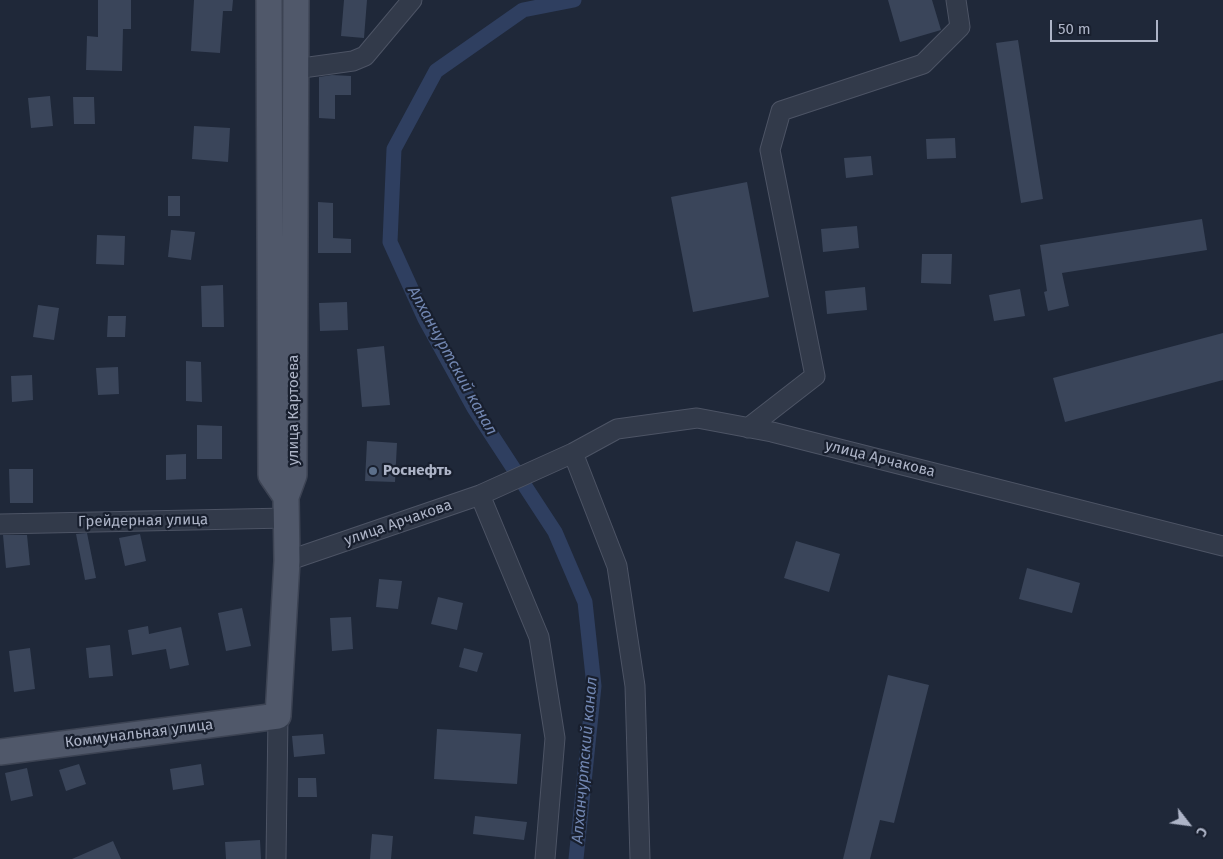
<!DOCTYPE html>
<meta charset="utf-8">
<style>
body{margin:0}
#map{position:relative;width:1223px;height:859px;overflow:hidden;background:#1f2839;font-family:"Fira Sans",sans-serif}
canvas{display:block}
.north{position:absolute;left:1163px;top:799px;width:50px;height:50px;-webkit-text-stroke:4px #181f2e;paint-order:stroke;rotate:120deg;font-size:14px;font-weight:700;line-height:20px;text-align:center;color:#adb4c7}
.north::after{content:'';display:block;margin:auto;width:18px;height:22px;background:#adb4c7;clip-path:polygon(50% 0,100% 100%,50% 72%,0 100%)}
.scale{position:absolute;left:1050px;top:20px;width:108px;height:22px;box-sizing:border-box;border:2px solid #adb4c7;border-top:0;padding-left:6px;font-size:15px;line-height:18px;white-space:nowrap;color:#adb4c7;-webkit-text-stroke:4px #181f2e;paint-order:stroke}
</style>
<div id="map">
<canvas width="1223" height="859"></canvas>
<div class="north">С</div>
<div class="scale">50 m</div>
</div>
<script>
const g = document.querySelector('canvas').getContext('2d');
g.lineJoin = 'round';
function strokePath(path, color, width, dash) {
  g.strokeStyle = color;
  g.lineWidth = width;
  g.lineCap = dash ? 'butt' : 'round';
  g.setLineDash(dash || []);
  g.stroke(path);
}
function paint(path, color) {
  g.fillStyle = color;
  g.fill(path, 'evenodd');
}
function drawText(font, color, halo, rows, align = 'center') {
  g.font = font + ' "Fira Sans",sans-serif';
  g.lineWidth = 4.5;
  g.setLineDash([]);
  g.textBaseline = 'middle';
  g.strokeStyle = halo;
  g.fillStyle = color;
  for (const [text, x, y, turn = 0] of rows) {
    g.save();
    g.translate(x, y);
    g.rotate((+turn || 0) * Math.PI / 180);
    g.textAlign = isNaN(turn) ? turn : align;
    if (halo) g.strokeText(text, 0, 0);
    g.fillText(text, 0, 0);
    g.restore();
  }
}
strokePath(new Path2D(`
 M574 0 523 10 436 71 394 149 390 242 425 319 474 408 555 532 585 602 594 686 576 859`), '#2f3f60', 15);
paint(new Path2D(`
 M98 0H131V29H123L122 71 86 70 87 36 98 37Z
 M194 0H233L232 11H223L220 53 191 51Z
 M344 0H367L364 38 341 36Z
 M888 0H932L941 30 900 42Z
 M1018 40 1043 199 1021 203 996 43Z
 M332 75 351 76V95H335V119L319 118V77Z
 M50 96 53 126 31 128 28 98Z
 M73 97H94L95 124H74Z
 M194 126 230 128 228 162 192 159Z
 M955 138 956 158 927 159 926 139Z
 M871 156 873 175 846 178 844 158Z
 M747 182 769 297 693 312 671 197Z
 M168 196H180V216H168Z
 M318 202 333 203V238L351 239V253H318Z
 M1202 219 1207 250 1062 273 1069 306 1048 311 1044 292 1047 291 1040 245Z
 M857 226 859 248 823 252 821 229Z
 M171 230 195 232 191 260 168 257Z
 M97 235 125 236 124 265 96 264Z
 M922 254H952L951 284 921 283Z
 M223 285 224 327H202L201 286Z
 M865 287 867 310 827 314 825 291Z
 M1020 289 1025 316 994 321 989 295Z
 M347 302 348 330 320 331 319 303Z
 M38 305 59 308 54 340 33 337Z
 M108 316H126L125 337H107Z
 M1223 333V380L1065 422 1053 378Z
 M384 346 390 405 362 407 357 349Z
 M186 361 201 362 202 402 186 401Z
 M118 367 119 394 98 395 96 368Z
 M32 375 33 400 12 402 11 376Z
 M197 425 222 426V459H197Z
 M367 441 397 443 395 482 365 481Z
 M186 454V479L166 480V455Z
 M9 469H33V503H10Z
 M87 533 96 578 85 580 76 534Z
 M140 534 146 561 125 566 119 538Z
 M3 535H27L30 565 6 568Z
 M796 541 840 554 829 592 784 578Z
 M1027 568 1080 583 1072 613 1019 599Z
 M379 579 402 581 398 609 376 607Z
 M438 597 463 603 457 630 431 624Z
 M242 608 251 646 226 651 218 613Z
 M351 617 353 649 332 651 330 618Z
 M148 626 149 634 181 627 189 665 170 669 166 649 132 655 128 630Z
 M110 645 113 676 89 678 86 648Z
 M30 648 35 689 14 692 9 651Z
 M464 648 483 653 477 672 459 667Z
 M888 675 929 685 894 823 880 820 870 859H843Z
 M437 729 521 734 517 784 434 779Z
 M323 734 325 754 294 757 292 736Z
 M79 764 86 784 66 791 59 770Z
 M201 764 204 785 173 790 170 769Z
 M27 768 33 796 11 801 5 773Z
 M298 778H316L317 797H298Z
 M475 816 527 822 524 840 473 834Z
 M372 834 393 836 391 859H370Z
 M260 840 261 859H226L225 842Z
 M113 841 121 859H72Z`), '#3a455a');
const minor = new Path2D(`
 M295 69 353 61 365 56 412 0
 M748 428 815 376 770 150 781 111 923 64 960 27 956 0
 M573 453 617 566 635 686 640 859
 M480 495 539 637 555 738 545 859
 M0 524 287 518
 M287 561 480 495 573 453 617 429 697 418 772 432 1223 546
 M276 859 278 716`);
const major = new Path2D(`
 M269 0 271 475 286 497
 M0 752 278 716 287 561 286 497 294 475 296 0`);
strokePath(minor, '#4d5465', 21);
strokePath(major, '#3c4353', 28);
strokePath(minor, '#323a4a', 19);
strokePath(major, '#50586a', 25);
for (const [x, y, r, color] of [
 [373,471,5,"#5c6f8a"]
]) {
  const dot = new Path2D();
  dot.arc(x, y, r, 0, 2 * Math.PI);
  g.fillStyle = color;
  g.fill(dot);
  strokePath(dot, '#181f2e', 2);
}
drawText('15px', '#adb4c7', '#181f2e', [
 ["улица Картоева",294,410,-90],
 ["улица Арчакова",880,459,14],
 ["Грейдерная улица",143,521,-1],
 ["улица Арчакова",398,523,-19],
 ["Коммунальная улица",139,734,-7]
]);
drawText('bold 15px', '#adb4c7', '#181f2e', [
 ["Роснефть",383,471]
], 'left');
drawText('italic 16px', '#7287b2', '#181f2e', [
 ["Алханчуртский канал",452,361,61],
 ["Алханчуртский канал",585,760,-85]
]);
</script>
